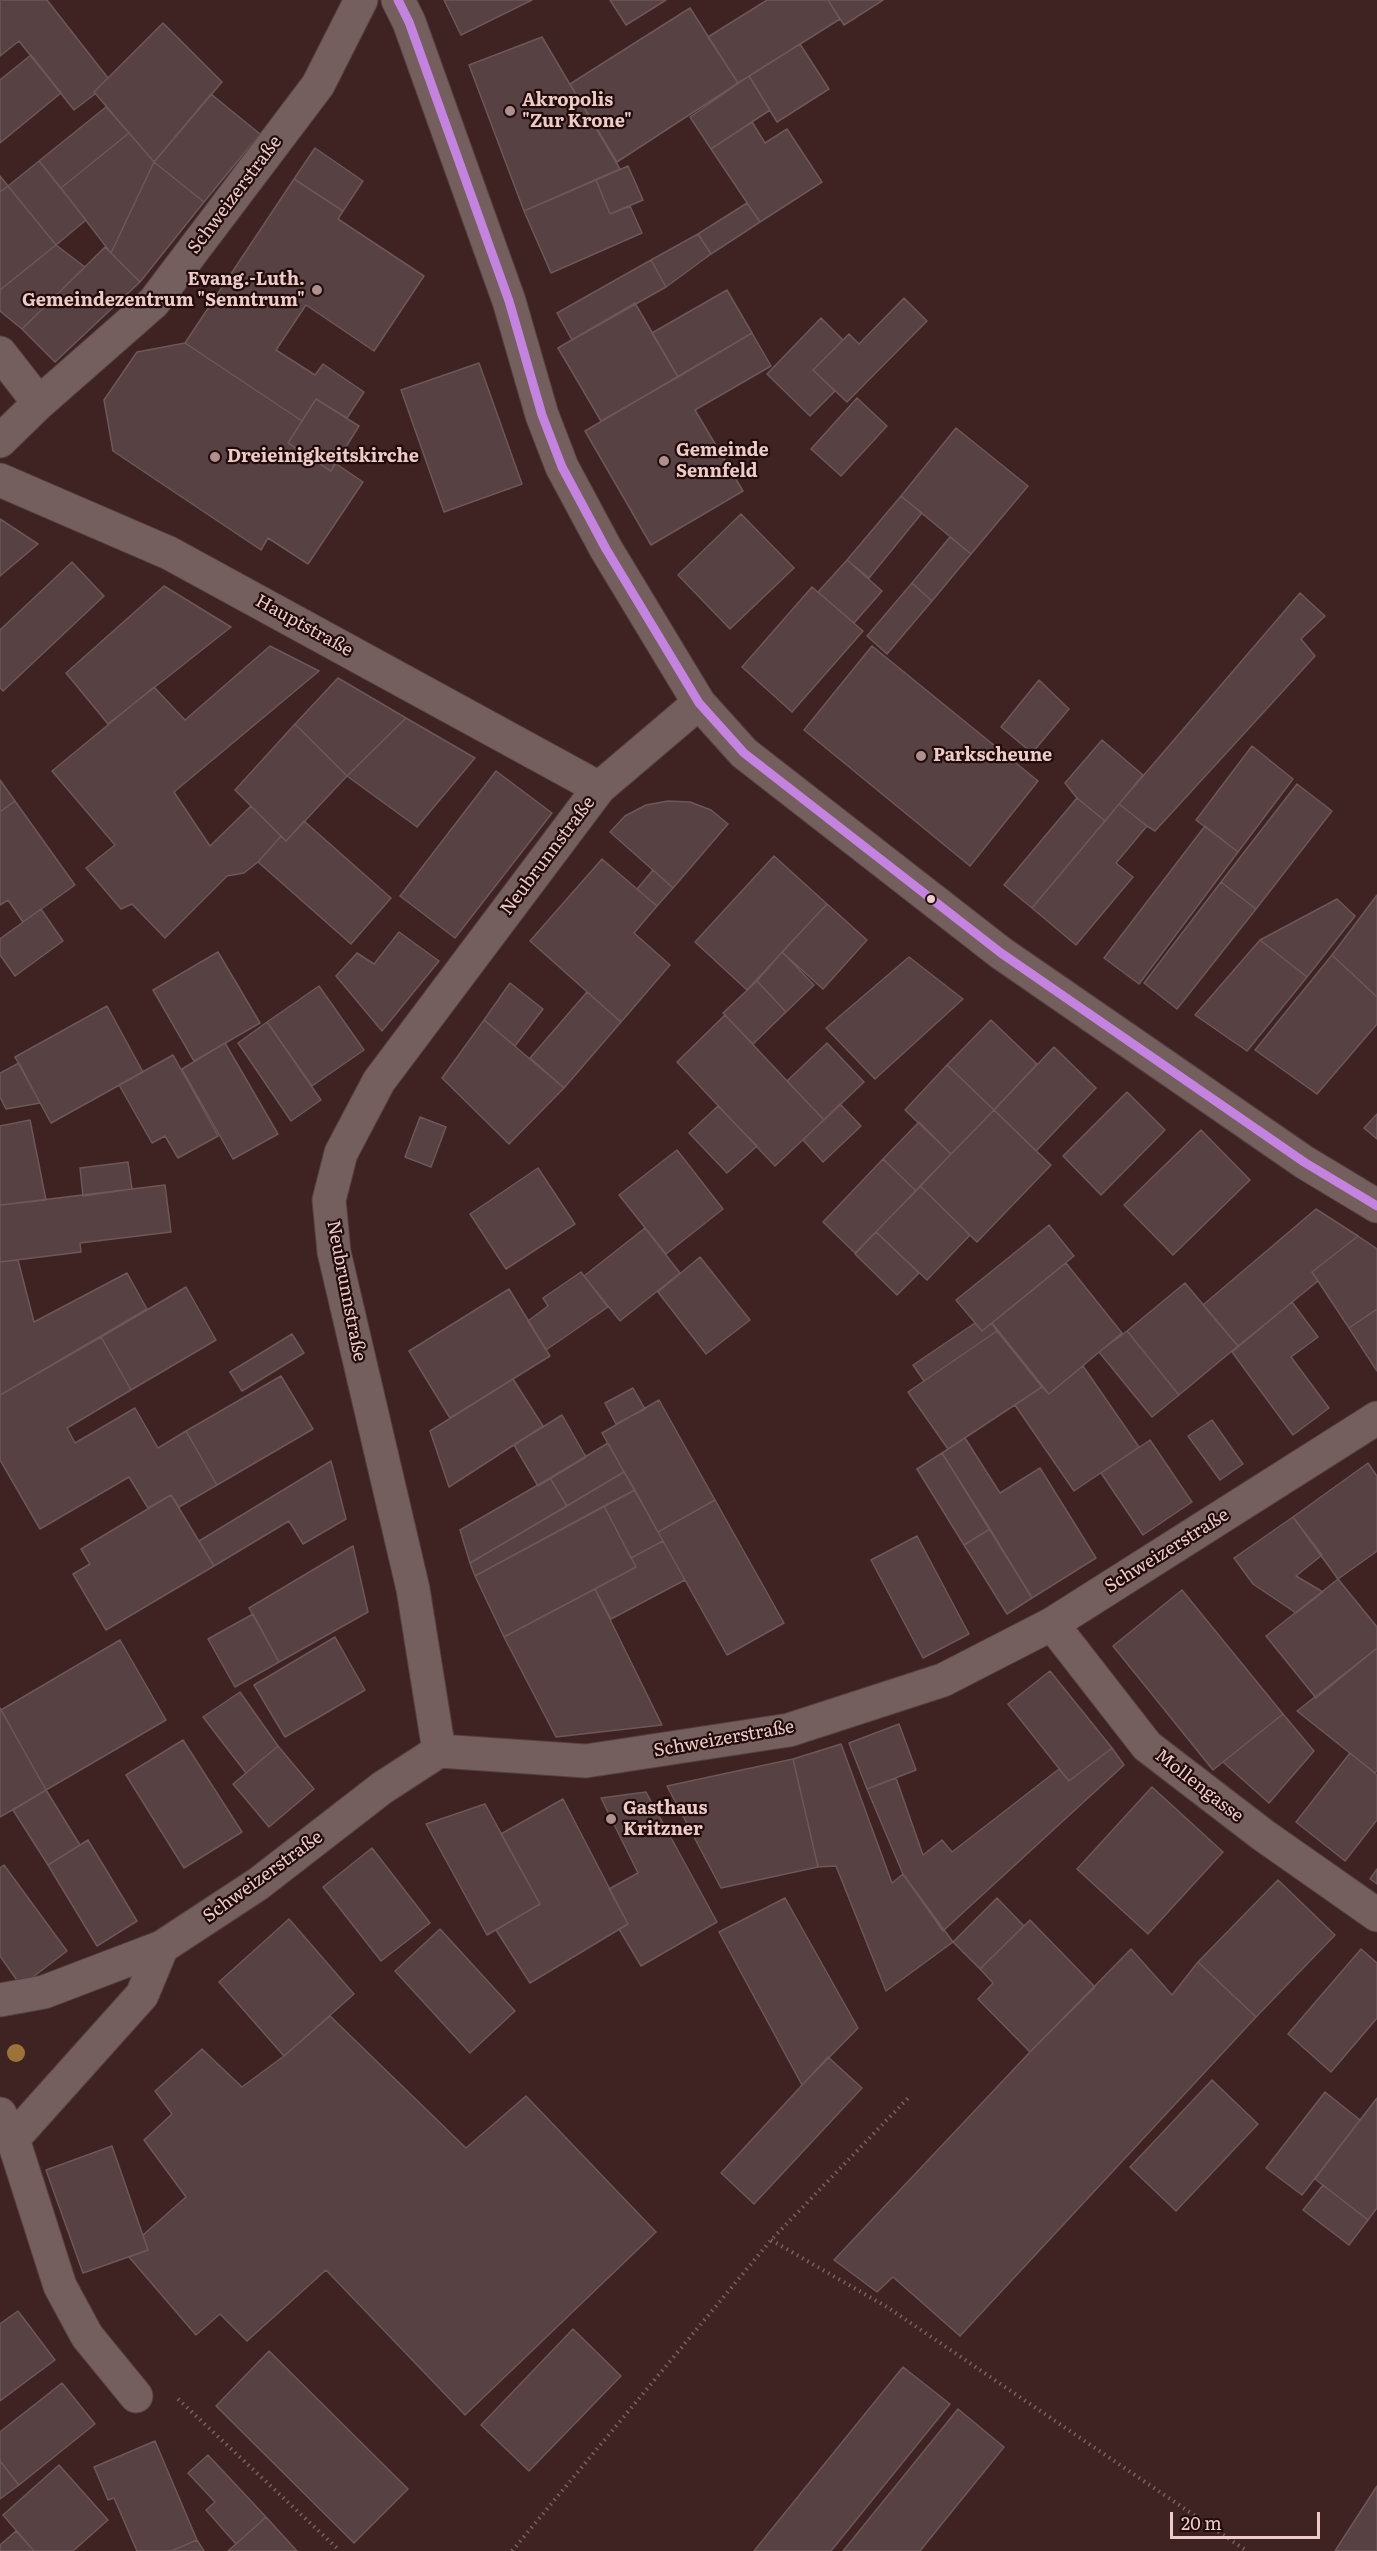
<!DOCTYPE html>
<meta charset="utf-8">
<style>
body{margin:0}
#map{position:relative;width:1377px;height:2551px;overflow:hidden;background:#3e2322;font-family:Literata,serif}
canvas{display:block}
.scale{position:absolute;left:1170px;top:2512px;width:150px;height:27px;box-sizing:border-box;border:3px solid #eccbc8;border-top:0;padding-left:8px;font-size:18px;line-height:21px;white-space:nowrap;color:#eccbc8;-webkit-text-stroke:4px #210c0b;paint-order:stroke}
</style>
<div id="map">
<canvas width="1377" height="2551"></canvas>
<div class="scale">20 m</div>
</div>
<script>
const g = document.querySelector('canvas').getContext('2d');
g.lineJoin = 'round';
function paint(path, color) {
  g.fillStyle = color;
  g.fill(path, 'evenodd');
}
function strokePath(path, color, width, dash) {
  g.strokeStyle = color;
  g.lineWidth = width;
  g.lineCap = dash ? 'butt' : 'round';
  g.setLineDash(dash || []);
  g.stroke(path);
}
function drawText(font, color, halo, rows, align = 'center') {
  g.font = font + ' Literata,serif';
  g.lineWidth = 4.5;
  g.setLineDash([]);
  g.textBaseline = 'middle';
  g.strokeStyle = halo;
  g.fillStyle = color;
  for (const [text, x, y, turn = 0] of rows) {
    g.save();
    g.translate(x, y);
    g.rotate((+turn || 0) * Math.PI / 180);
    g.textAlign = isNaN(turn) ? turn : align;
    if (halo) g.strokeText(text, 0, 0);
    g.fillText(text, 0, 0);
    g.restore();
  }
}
const building = new Path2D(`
 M0 0H47L108 78 94 92 95 94 74 110 19 41 0 56Z
 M444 0H532L461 35Z
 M610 0H666L626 25Z
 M767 0H828L840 19 738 83 708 37Z
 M828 0H883L844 25Z
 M690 8 738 83 617 162 570 84Z
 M163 23 222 82 154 162 94 92Z
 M542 37 620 169 524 211 469 65Z
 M800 44 829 89 777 122 749 76Z
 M31 55 61 93 0 143V80Z
 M749 76 770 110 711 149 690 117Z
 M211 94 260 134 204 202 154 162Z
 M106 107 129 133 61 188 39 161Z
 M752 122 765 143 787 129 822 182 760 222 711 149Z
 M129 133 154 162 111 253 61 188Z
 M315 148 363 181 343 211 294 179Z
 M39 161 86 220 56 245 8 186Z
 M154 162 204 202 140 282 111 253Z
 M628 166 643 200 610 214 596 180Z
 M0 176 8 186 0 192Z
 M294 179 343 211 338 219 424 276 374 351 306 305 276 350 315 375 323 364 364 392 347 418 316 399 302 421 185 343Z
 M596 180 610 214 630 206 642 233 551 273 524 211Z
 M8 186 56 245 0 290V192Z
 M747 203 760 222 711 254 698 234Z
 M698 234 711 254 666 287 651 260Z
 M56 245 85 267 22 329 0 311V290Z
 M105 247 140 282 55 362 22 329Z
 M651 260 666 287 572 340 557 313Z
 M727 290 752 333 678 377 652 333Z
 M904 298 927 321 847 402 813 370 849 334 859 344Z
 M635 303 678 377 601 421 558 348Z
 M821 318 843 340 813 370 835 391 810 416 767 374Z
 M752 333 771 366 695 410 743 491 651 545 585 431Z
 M185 343 302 421 288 443 331 471 335 463 363 482 308 564 268 538 261 550 113 451 104 400 137 352Z
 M479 363 522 484 444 512 401 390Z
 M857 398 887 426 841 476 811 449Z
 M316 399 359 426 331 471 288 443Z
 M956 428 1028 486 971 554 901 496Z
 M901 496 922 513 869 578 847 560Z
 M741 514 794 568 730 629 678 575Z
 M0 519 38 544 0 576Z
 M950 537 971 554 932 601 912 583Z
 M847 560 882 591 854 623 818 592Z
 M72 562 104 596 3 691 0 688V630Z
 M912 583 932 601 887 654 867 636Z
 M164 586 231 627 108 724 66 673Z
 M812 587 863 631 792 712 742 667Z
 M1300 593 1325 616 1301 639 1315 656 1155 831 1147 826 1119 804Z
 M270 646 319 671 174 792 210 846 251 806 281 836 258 862 244 873 227 876 165 938 132 904 121 909 86 868 115 845 52 771 154 687 185 720Z
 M872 646 1038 781 970 866 804 730Z
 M338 678 406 718 347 776 295 724Z
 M1039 680 1069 709 1032 753 1001 727Z
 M406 718 475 758 417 827 347 776Z
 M295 724 347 776 286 841 235 790Z
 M1102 740 1143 775 1105 821 1077 798 1065 783Z
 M1252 746 1293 779 1238 852 1196 820Z
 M496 771 552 813 455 938 400 896Z
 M0 780 15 801 0 812Z
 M1297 784 1332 811 1256 909 1221 882Z
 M1077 798 1105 821 1032 908 1004 885Z
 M15 801 75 885 23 922 8 900 0 905V812Z
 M668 801 690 802 711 810 728 824 673 888 610 832 625 816 646 805Z
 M1119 804 1147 826 1116 863 1133 877 1076 945 1032 908Z
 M304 821 391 898 351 944 258 862 281 836 286 841Z
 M1205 826 1238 852 1139 984 1104 958Z
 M774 856 827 904 747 990 695 942Z
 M602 859 657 906 634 933 670 965 621 1022 530 941Z
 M653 870 673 888 657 906 637 889Z
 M1221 882 1256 909 1177 1009 1144 983Z
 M1377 895V997L1332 955Z
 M1337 899 1355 916 1307 977 1260 940Z
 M827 904 867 940 823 989 782 952Z
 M41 909 63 941 15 976 0 955V939Z
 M399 932 439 961 382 1031 336 976 357 953 374 964Z
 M1260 940 1307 977 1247 1051 1195 1015Z
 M218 952 260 1023 194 1061 153 990Z
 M782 952 814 985 786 1012 757 981Z
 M1332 955 1377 997V1024L1317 1094 1255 1050Z
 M909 957 963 999 875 1079 826 1028Z
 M757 981 786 1012 753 1044 723 1013Z
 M510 983 543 1009 515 1046 484 1020Z
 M319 986 364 1050 312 1086 267 1022Z
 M587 992 621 1022 564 1088 530 1058Z
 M107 1006 143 1072 51 1123 15 1057Z
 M725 1015 824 1120 775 1166 677 1062Z
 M484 1020 564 1088 509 1144 442 1078Z
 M991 1020 1037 1064 994 1110 947 1065Z
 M267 1022 321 1100 291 1121 238 1043Z
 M225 1043 278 1134 233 1159 182 1069Z
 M827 1043 864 1082 824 1120 787 1081Z
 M1054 1047 1096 1088 1036 1151 994 1110Z
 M173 1055 218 1136 178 1158 165 1136 152 1143 119 1085Z
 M19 1063 40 1103 6 1109 0 1097V1073Z
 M947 1065 994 1110 951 1154 905 1110Z
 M1127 1092 1165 1130 1101 1195 1063 1156Z
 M840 1104 861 1126 823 1162 803 1140Z
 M718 1106 757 1146 727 1173 689 1133Z
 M994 1110 1051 1165 977 1242 920 1186Z
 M1377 1114V1139L1364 1128Z
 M420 1117 446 1127 431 1167 405 1157Z
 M30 1120 46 1200 0 1205V1126Z
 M919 1122 951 1154 916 1191 883 1159Z
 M1201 1130 1250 1180 1173 1255 1124 1205Z
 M677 1150 723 1209 666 1254 619 1195Z
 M883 1159 916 1191 855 1253 823 1222Z
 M128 1162 132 1189 83 1196 80 1168Z
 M538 1168 575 1224 506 1269 470 1214Z
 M165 1185 171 1232 80 1243 81 1252 0 1262V1205Z
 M920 1186 970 1235 927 1280 876 1232Z
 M1316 1209 1358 1236 1312 1272 1318 1281 1238 1346 1203 1305Z
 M1049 1225 1074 1256 982 1331 956 1300Z
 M645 1228 680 1273 620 1321 584 1276Z
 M876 1232 919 1273 897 1295 855 1254Z
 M1358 1236 1377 1249V1309L1349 1328 1312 1272Z
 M700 1257 750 1320 706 1354 658 1292Z
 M18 1260 34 1322 127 1273 147 1309 0 1395V1262Z
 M1066 1263 1122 1333 1049 1394 992 1323Z
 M581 1272 608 1307 546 1350 528 1321 548 1306 543 1298Z
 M1185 1283 1238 1346 1179 1395 1127 1331Z
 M186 1287 216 1340 131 1390 101 1337Z
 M509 1289 550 1356 450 1418 409 1351Z
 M1292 1302 1318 1337 1291 1357 1329 1408 1293 1435 1232 1352Z
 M1377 1309V1371L1349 1328Z
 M975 1323 982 1331 992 1323 997 1331 924 1381 913 1365Z
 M997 1331 1042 1387 948 1449 908 1392Z
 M1127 1331 1179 1395 1152 1417 1099 1352Z
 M292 1334 304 1353 242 1391 230 1372Z
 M101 1337 131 1390 67 1428 75 1443 135 1408 158 1448 186 1431 217 1485 179 1507 171 1495 148 1508 129 1477 40 1529 0 1460V1395Z
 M1083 1366 1139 1447 1074 1491 1015 1405 1042 1387 1049 1394Z
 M281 1376 313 1429 217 1485 186 1431Z
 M513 1379 543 1426 449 1487 430 1431Z
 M633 1388 645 1409 616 1424 605 1403Z
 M659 1400 715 1500 658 1532 602 1433Z
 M562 1415 586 1457 538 1486 514 1445Z
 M1212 1420 1243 1464 1220 1480 1188 1436Z
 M965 1438 1000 1493 1040 1468 1096 1558 1032 1598 942 1453Z
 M1150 1440 1192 1502 1143 1535 1101 1473Z
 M608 1443 624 1472 567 1506 550 1478Z
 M942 1453 990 1529 964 1545 917 1469Z
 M331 1461 346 1519 303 1544 289 1521 214 1566 199 1541Z
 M1368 1463 1377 1476V1551L1338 1579 1293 1517Z
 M624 1472 635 1490 475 1576 470 1563Z
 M550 1478 567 1506 470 1563 460 1530Z
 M635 1490 663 1541 631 1558 604 1506Z
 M171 1495 214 1566 106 1630 73 1574 90 1564 81 1549Z
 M715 1500 784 1623 727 1655 658 1532Z
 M604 1506 636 1567 504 1637 475 1576Z
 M1293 1517 1322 1555 1296 1576 1323 1592 1296 1613 1253 1584 1234 1558Z
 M990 1529 1032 1598 1007 1614 964 1545Z
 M917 1536 969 1634 923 1658 871 1560Z
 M663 1541 685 1580 611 1619 595 1589 636 1567 631 1558Z
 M353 1546 368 1612 279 1662 249 1608Z
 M1338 1579 1377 1627V1648L1316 1698 1266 1636Z
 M595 1589 662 1725 556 1737 504 1637Z
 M1182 1590 1283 1714 1213 1770 1113 1646Z
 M253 1614 279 1662 235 1687 208 1639Z
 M335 1637 365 1690 285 1737 254 1685Z
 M120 1640 166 1720 46 1790 1 1710Z
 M1377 1648V1771L1375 1773 1297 1711Z
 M1050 1671 1112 1748 1069 1781 1008 1704Z
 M240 1692 278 1746 246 1773 203 1717Z
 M0 1708 46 1790 0 1817Z
 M1283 1714 1314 1751 1269 1803 1223 1762Z
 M899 1724 916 1770 867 1789 849 1743Z
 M183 1740 242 1832 184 1868 126 1775Z
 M841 1744 892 1883 903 1874 953 1942 886 1991 836 1866 818 1867 793 1759Z
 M278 1746 314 1789 269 1827 233 1784Z
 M1112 1748 1124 1765 943 1931 903 1874 867 1789 896 1778 923 1855 942 1840 952 1852 1059 1769 1069 1781Z
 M1350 1753 1377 1775V1820L1345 1861 1296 1822Z
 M793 1759 818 1867 721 1888 667 1786Z
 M1152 1787 1223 1852 1148 1934 1077 1869Z
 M46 1790 80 1845 48 1865 13 1810Z
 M646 1792 717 1922 641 1966 619 1929 628 1924 609 1889 638 1873 601 1798Z
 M563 1799 628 1924 530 1983 496 1930 540 1904 501 1834Z
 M485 1804 540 1904 487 1935 426 1824Z
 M88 1840 137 1921 97 1946 48 1865Z
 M372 1848 430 1923 381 1961 323 1887Z
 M4 1865 67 1951 21 1986 0 1956V1868Z
 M1377 1869V1884L1370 1879Z
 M1278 1880 1335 1935 1256 2017 1198 1962Z
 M785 1898 858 2028 802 2085 719 1932Z
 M997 1898 1024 1926 980 1969 953 1942Z
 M289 1919 354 1994 284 2056 219 1982Z
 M1030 1920 1095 1987 1030 2052 978 1999 993 1983 980 1969Z
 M440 1929 515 2011 470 2053 395 1971Z
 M1131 1949 1172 1995 1198 1962 1256 2017 960 2336 893 2277 877 2292 834 2260 1030 2052Z
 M1361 1949 1377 1963V2018L1331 2072 1288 2034Z
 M330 2016 466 2148 526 2096 656 2232 465 2415 326 2270 247 2341 220 2314 196 2335 129 2257 148 2250 143 2235 186 2197 144 2140 172 2114 155 2091 202 2049 242 2087 284 2056Z
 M828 2057 862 2088 754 2204 721 2173Z
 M1212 2080 1258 2124 1176 2211 1130 2167Z
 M1325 2092 1360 2120 1302 2195 1266 2168Z
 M1377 2098V2208L1368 2220 1315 2179Z
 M112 2146 148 2250 83 2273 46 2170Z
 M1323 2185 1368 2220 1349 2245 1303 2210Z
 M18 2311 55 2360 0 2401V2324Z
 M573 2329 621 2376 529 2471 481 2425Z
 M269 2351 408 2489 354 2543 216 2406Z
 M903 2367 950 2404 831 2551H754Z
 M62 2383 95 2424 19 2485 0 2461V2432Z
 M958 2409 1004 2447 920 2551H843Z
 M155 2441 197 2540 171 2551H137L114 2498 108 2500 94 2467Z
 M208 2455 266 2517 236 2544 206 2510 215 2502 188 2473Z
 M0 2461 19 2485 0 2499Z
 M59 2465 108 2520 73 2551H34L3 2515Z
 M1377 2486V2551H1335Z
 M266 2517 297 2551H228L236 2544Z
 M16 2531 34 2551H0V2545Z
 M197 2540 204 2551H171Z`);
paint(building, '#574143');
strokePath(building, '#6e5759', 1.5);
const minor = new Path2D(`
 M398 0 409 22 509 301 542 415 562 467 606 549 699 703 744 753 1001 953 1304 1162 1377 1206
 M0 353 39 403
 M0 441 39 403 154 302 318 85 361 0
 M0 480 169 553 599 788
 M1052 1624 1147 1746 1263 1835 1377 1915
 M439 1751 413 1589 334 1252 329 1200 341 1153 379 1081 599 788 699 703
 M0 2000 44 1992 162 1947 258 1884 382 1788 439 1751 586 1761 789 1730 943 1680 1052 1624 1377 1418
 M0 2114 13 2139 60 2286 87 2336 136 2396
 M13 2139 142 1995 162 1947`);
strokePath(minor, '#563f3f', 35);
strokePath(new Path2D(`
 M771 2240 887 2307 1247 2551
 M178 2399 340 2551
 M512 2551 771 2240 910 2096`), '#766362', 4, [1.5, 4.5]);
strokePath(minor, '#745e5e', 33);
strokePath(new Path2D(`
 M398 0 409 22 509 301 542 415 562 467 606 549 699 703 744 753 1001 953 1304 1162 1377 1206`), '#c483df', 9);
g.fillStyle = '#9c7439';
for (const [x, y] of [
 [16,2053]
]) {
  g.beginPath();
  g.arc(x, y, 9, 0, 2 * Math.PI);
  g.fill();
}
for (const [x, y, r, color] of [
 [510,111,6,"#af908e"],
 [317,290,6,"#af908e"],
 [215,457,6,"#af908e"],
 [664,461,6,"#af908e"],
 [921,756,6,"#af908e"],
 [931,899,5,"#eccbc8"],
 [611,1819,6,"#af908e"]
]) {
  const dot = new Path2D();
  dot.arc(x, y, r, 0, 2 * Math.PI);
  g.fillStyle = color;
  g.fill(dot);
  strokePath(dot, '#210c0b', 2);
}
drawText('bold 18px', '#eccbc8', '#210c0b', [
 ["Akropolis",522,101],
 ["\"Zur Krone\"",522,122],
 ["Evang.-Luth.",305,280,"right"],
 ["Gemeindezentrum \"Senntrum\"",305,301,"right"],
 ["Gemeinde",676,451],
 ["Sennfeld",676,472],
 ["Dreieinigkeitskirche",227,457],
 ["Parkscheune",933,756],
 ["Gasthaus",623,1809],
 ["Kritzner",623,1830]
], 'left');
drawText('18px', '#eccbc8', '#210c0b', [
 ["Schweizerstraße",235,195,-53],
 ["Hauptstraße",304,626,29],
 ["Neubrunnstraße",548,856,-53],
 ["Neubrunnstraße",346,1291,79],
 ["Schweizerstraße",1167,1551,-32],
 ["Schweizerstraße",724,1739,-10],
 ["Mollengasse",1199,1786,38],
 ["Schweizerstraße",263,1877,-36]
]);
</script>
